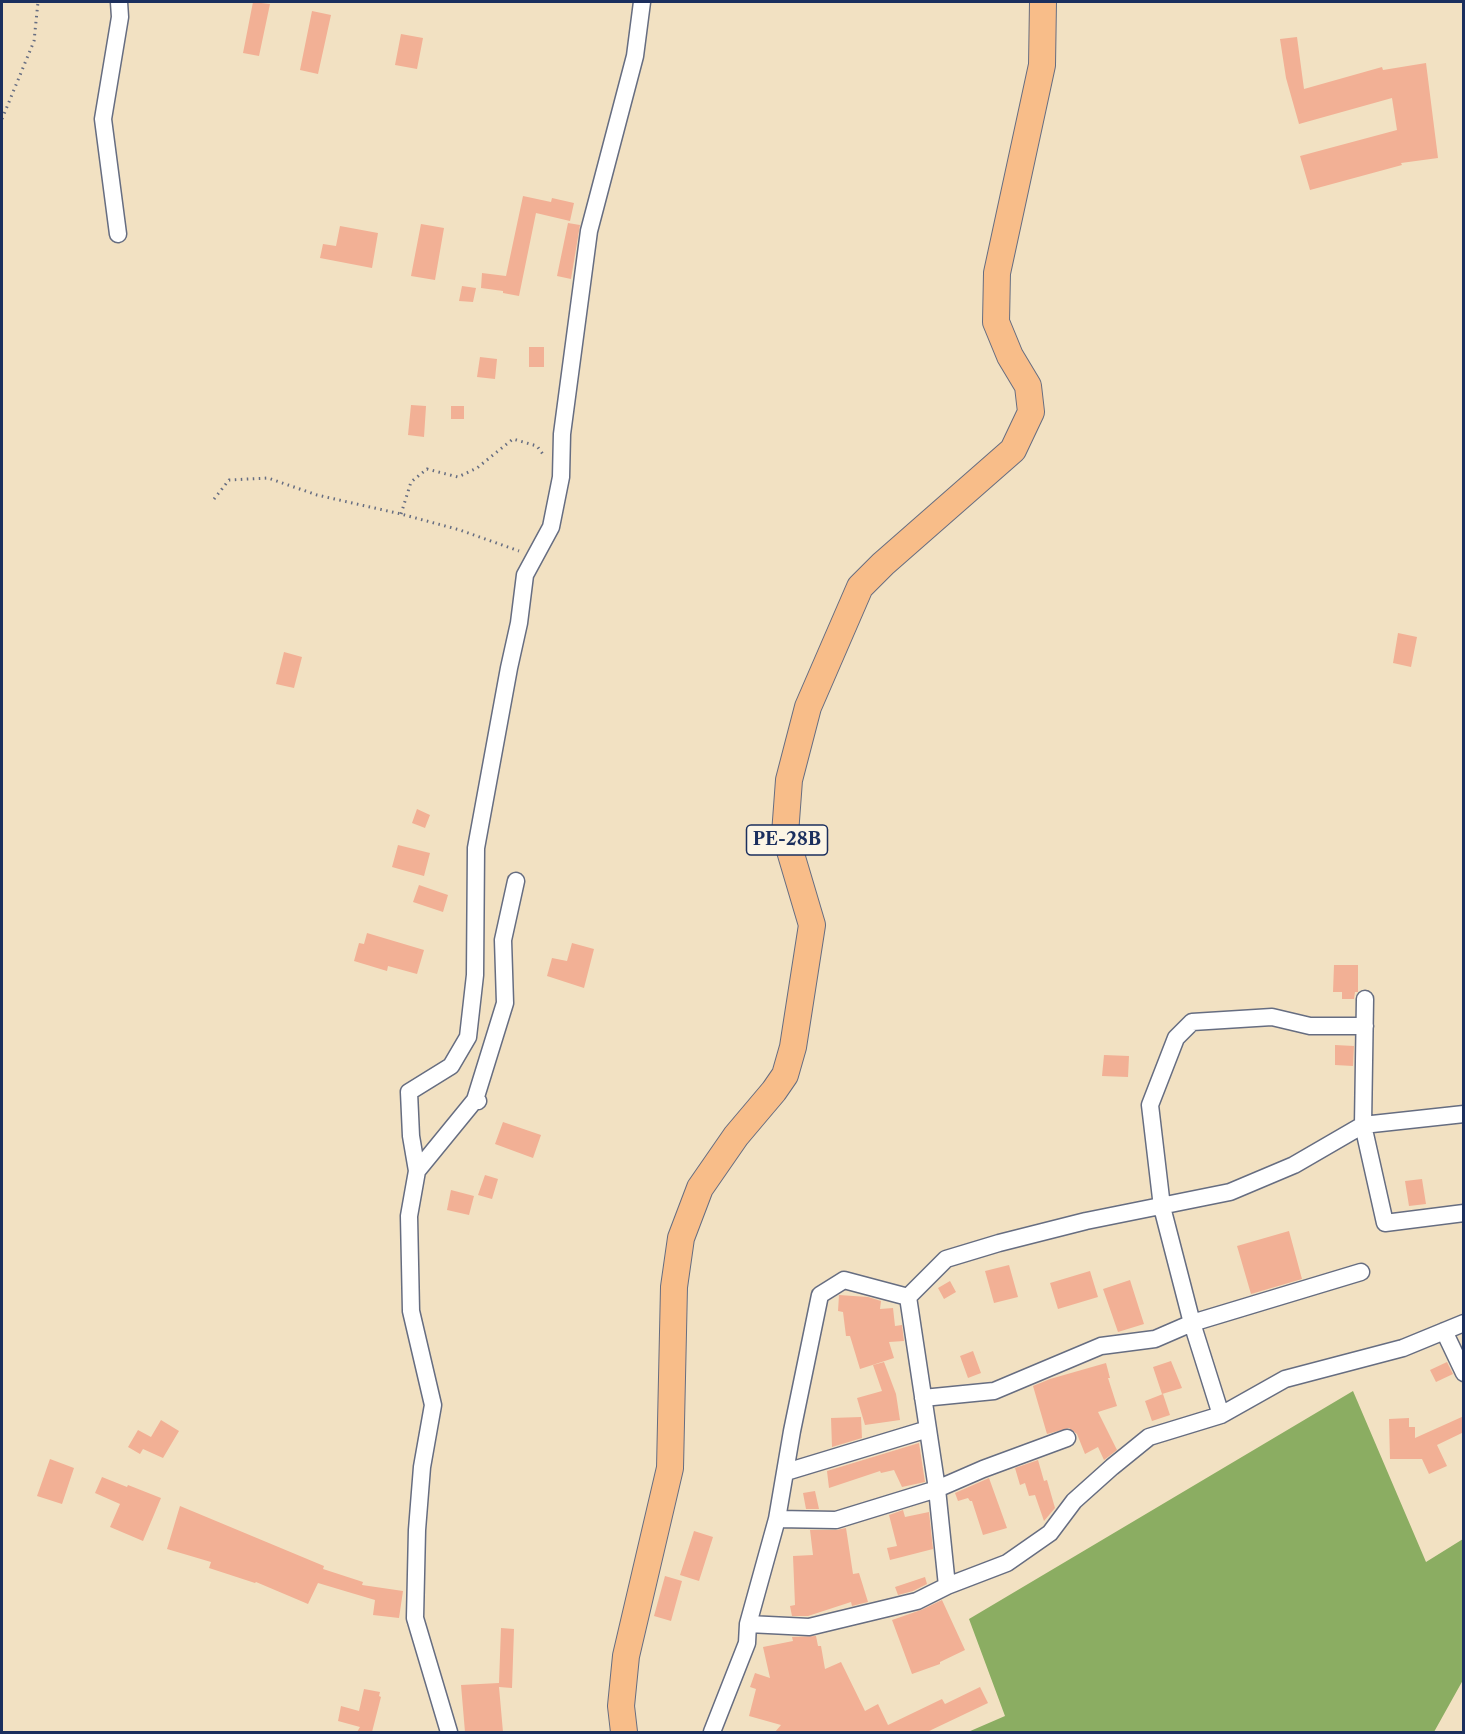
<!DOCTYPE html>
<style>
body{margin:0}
#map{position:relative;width:1465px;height:1734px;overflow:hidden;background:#f2e1c2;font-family:"Libre Caslon Text",serif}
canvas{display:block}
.frame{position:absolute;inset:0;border:3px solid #1b2f5e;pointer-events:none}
</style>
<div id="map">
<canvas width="1465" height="1734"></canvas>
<div class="frame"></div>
</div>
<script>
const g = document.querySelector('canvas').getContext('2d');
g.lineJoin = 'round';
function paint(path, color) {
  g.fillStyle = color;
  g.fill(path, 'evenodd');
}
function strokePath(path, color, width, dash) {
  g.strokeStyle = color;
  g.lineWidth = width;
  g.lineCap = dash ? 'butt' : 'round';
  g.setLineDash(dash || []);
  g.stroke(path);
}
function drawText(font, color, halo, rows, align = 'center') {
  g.font = font + ' "Libre Caslon Text",serif';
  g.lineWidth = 5;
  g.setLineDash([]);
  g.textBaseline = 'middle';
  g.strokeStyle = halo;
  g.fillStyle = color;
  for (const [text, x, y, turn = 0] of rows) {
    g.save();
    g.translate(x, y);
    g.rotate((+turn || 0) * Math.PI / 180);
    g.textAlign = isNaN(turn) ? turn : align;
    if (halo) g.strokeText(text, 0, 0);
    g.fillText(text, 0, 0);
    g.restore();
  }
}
paint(new Path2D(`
 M1353 1391 1426 1562 1463 1539V1680L1434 1732H968L1005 1716 969 1619Z`), '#8bad62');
paint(new Path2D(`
 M253 2 270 4 259 56 243 53Z
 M312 11 331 15 318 74 300 70Z
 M401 34 423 38 417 69 395 65Z
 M1297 37 1304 89 1382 67 1383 70 1426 63 1438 158 1401 163 1402 165 1310 190 1300 156 1397 130 1392 98 1299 124 1286 78 1280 39Z
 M523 196 551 202 552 198 574 203 570 221 536 213 519 296 503 293V291L481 288 482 273 506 276Z
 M568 223 580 225 571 279 557 276Z
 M421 224 444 228 435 280 411 276Z
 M340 226 378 233 372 268 320 258 323 244 336 246Z
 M462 286 476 288 473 302 459 301Z
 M529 347H544V367H529Z
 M480 357 497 359 495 379 477 377Z
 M411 405 426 406 424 437 408 435Z
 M451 406H464V419H451Z
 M1398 633 1417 637 1411 667 1393 663Z
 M284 652 302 657 294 688 276 684Z
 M417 809 430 815 425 828 412 823Z
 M398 845 430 853 424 876 392 867Z
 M419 885 448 895 443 912 413 902Z
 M367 933 424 950 417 974 388 966 387 971 354 961 359 943 364 944Z
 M572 943 594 949 584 988 547 976 552 958 567 961Z
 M1334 965H1358V992H1355L1354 999H1342V992H1333Z
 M1335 1045 1354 1046 1353 1066 1335 1065Z
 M1104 1055 1129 1056 1128 1077 1102 1076Z
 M503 1122 541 1135 533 1158 495 1144Z
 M485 1175 498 1179 492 1199 478 1195Z
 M1422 1179 1426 1204 1409 1206 1405 1181Z
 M451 1190 474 1196 469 1215 447 1210Z
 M1289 1231 1302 1279 1251 1294 1237 1246Z
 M1009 1265 1018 1297 994 1303 985 1271Z
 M1090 1271 1098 1297 1058 1309 1050 1283Z
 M1130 1280 1144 1324 1118 1332 1103 1289Z
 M950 1281 956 1292 944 1299 938 1288Z
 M839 1295 868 1297 881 1301 880 1309 893 1308 895 1326 902 1325 904 1341 889 1342 894 1358 860 1369 850 1336H846L843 1312 838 1311Z
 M973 1351 981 1373 968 1378 960 1356Z
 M1171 1361 1182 1388 1162 1394 1153 1367Z
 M884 1362 896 1394 900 1420 865 1425 857 1398 882 1391 873 1365Z
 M1447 1362 1453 1374 1436 1382 1430 1370Z
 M1106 1363 1110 1378H1108L1117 1406 1098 1412 1117 1450 1104 1460 1098 1447 1085 1454 1077 1434 1069 1428 1047 1434 1033 1386 1050 1379Z
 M1163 1394 1170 1415 1152 1421 1145 1401Z
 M1464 1416V1432L1437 1445 1447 1466 1429 1474 1422 1459H1390L1389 1419 1409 1418V1427H1415V1438Z
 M861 1417 862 1438 832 1447 831 1418Z
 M161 1420 179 1431 163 1458 143 1449 140 1454 128 1447 138 1430 151 1437Z
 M919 1443 925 1482 902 1487 894 1470 881 1473 880 1471 829 1488 827 1471Z
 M50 1459 74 1468 62 1504 37 1496Z
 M1038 1460 1044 1481 1047 1480 1055 1508 1044 1521 1035 1495 1029 1496 1025 1483 1020 1485 1015 1468Z
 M102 1477 127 1487 128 1485 161 1498 143 1541 110 1527 120 1504 95 1493Z
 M989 1478 1007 1528 983 1535 972 1501H970L968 1498 958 1501 955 1493Z
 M815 1491 819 1509H806L803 1493Z
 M180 1506 324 1566 323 1569 363 1582 362 1585 403 1591 399 1618 373 1615 375 1600 318 1583 308 1604 256 1582 255 1583 209 1568 211 1562 167 1549Z
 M903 1510 905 1517 929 1512 933 1549 890 1560 887 1548 897 1546 889 1515Z
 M846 1528 853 1574 859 1573 868 1602 852 1606 851 1602 808 1616H792L790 1606 795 1605 793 1556 813 1555 810 1530H836Z
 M694 1531 713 1537 699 1581 680 1575Z
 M665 1576 682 1581 671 1621 654 1616Z
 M925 1577 927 1584 913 1591 898 1595 895 1587Z
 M942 1600 965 1650 940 1662V1664L912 1674 892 1620 921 1610Z
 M501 1628 514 1629 512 1688 499 1687 503 1732H465L461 1685 499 1683Z
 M816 1636 818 1646H821L825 1669 841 1662 865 1711 878 1704 888 1725 942 1699 945 1704 980 1687 988 1703 927 1732H775L781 1725 749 1716 756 1689 750 1687 755 1673 770 1678 763 1647 793 1641 792 1637Z
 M364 1689 380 1692 379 1696 381 1697 372 1732H357L360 1727 338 1721 341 1706 359 1711Z`), '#f2b095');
const minor = new Path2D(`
 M118 234 103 119 120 17 119 2
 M1365 999 1363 1125 1385 1223 1464 1213
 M475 1100 505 1003 503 940 516 881
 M417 1171 475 1100 478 1101
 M908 1297 946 1259 999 1243 1086 1221 1230 1192 1294 1165 1363 1125 1464 1114
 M1444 1331 1464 1373
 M923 1398 994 1391 1101 1346 1155 1339 1192 1323 1361 1272
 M1221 1415 1192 1323 1162 1207 1150 1105 1176 1038 1192 1022 1272 1017 1310 1026H1365
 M786 1472 928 1429
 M777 1519 836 1520 937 1489 983 1469 1067 1438
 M748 1624 809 1627 917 1601 947 1586
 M449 1732 415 1618 417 1530 422 1467 433 1405 411 1311 409 1216 417 1171 411 1136 409 1092 451 1066 468 1037 475 975 476 848 509 668 519 623 525 575 551 527 561 477 562 434 589 231 635 56 642 2
 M712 1732 747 1643 748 1624 777 1519 792 1431 820 1295 844 1280 908 1297 937 1489 947 1586 1007 1563 1050 1533 1074 1501 1112 1467 1149 1437 1221 1415 1285 1379 1403 1348 1464 1323`);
const highway = new Path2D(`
 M624 1732 621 1706 626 1656 670 1468 674 1287 681 1238 700 1188 736 1136 774 1091 785 1075 793 1047 812 925 785 834 789 780 808 707 860 587 883 564 1013 450 1031 412 1028 386 1010 356 996 322 997 273 1042 65 1043 2`);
strokePath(minor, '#666d81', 19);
strokePath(highway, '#666d81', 28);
strokePath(new Path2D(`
 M2 119 34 41 38 2
 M214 499 229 480 268 478 317 495 401 514 460 530 519 551
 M401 514 411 482 427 469 458 477 477 468 513 439 537 446 545 457`), '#666d81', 3, [1.5, 4.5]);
strokePath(minor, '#fff', 16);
strokePath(highway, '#f8bd89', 26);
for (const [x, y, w] of [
 [787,840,81]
]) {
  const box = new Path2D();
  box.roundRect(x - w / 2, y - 15, w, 30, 4.5);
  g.fillStyle = '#fcf5e5';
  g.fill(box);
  strokePath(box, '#1b2f5e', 1.5);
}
drawText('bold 18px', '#1b2f5e', null, [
 ["PE-28B",787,840]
]);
</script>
